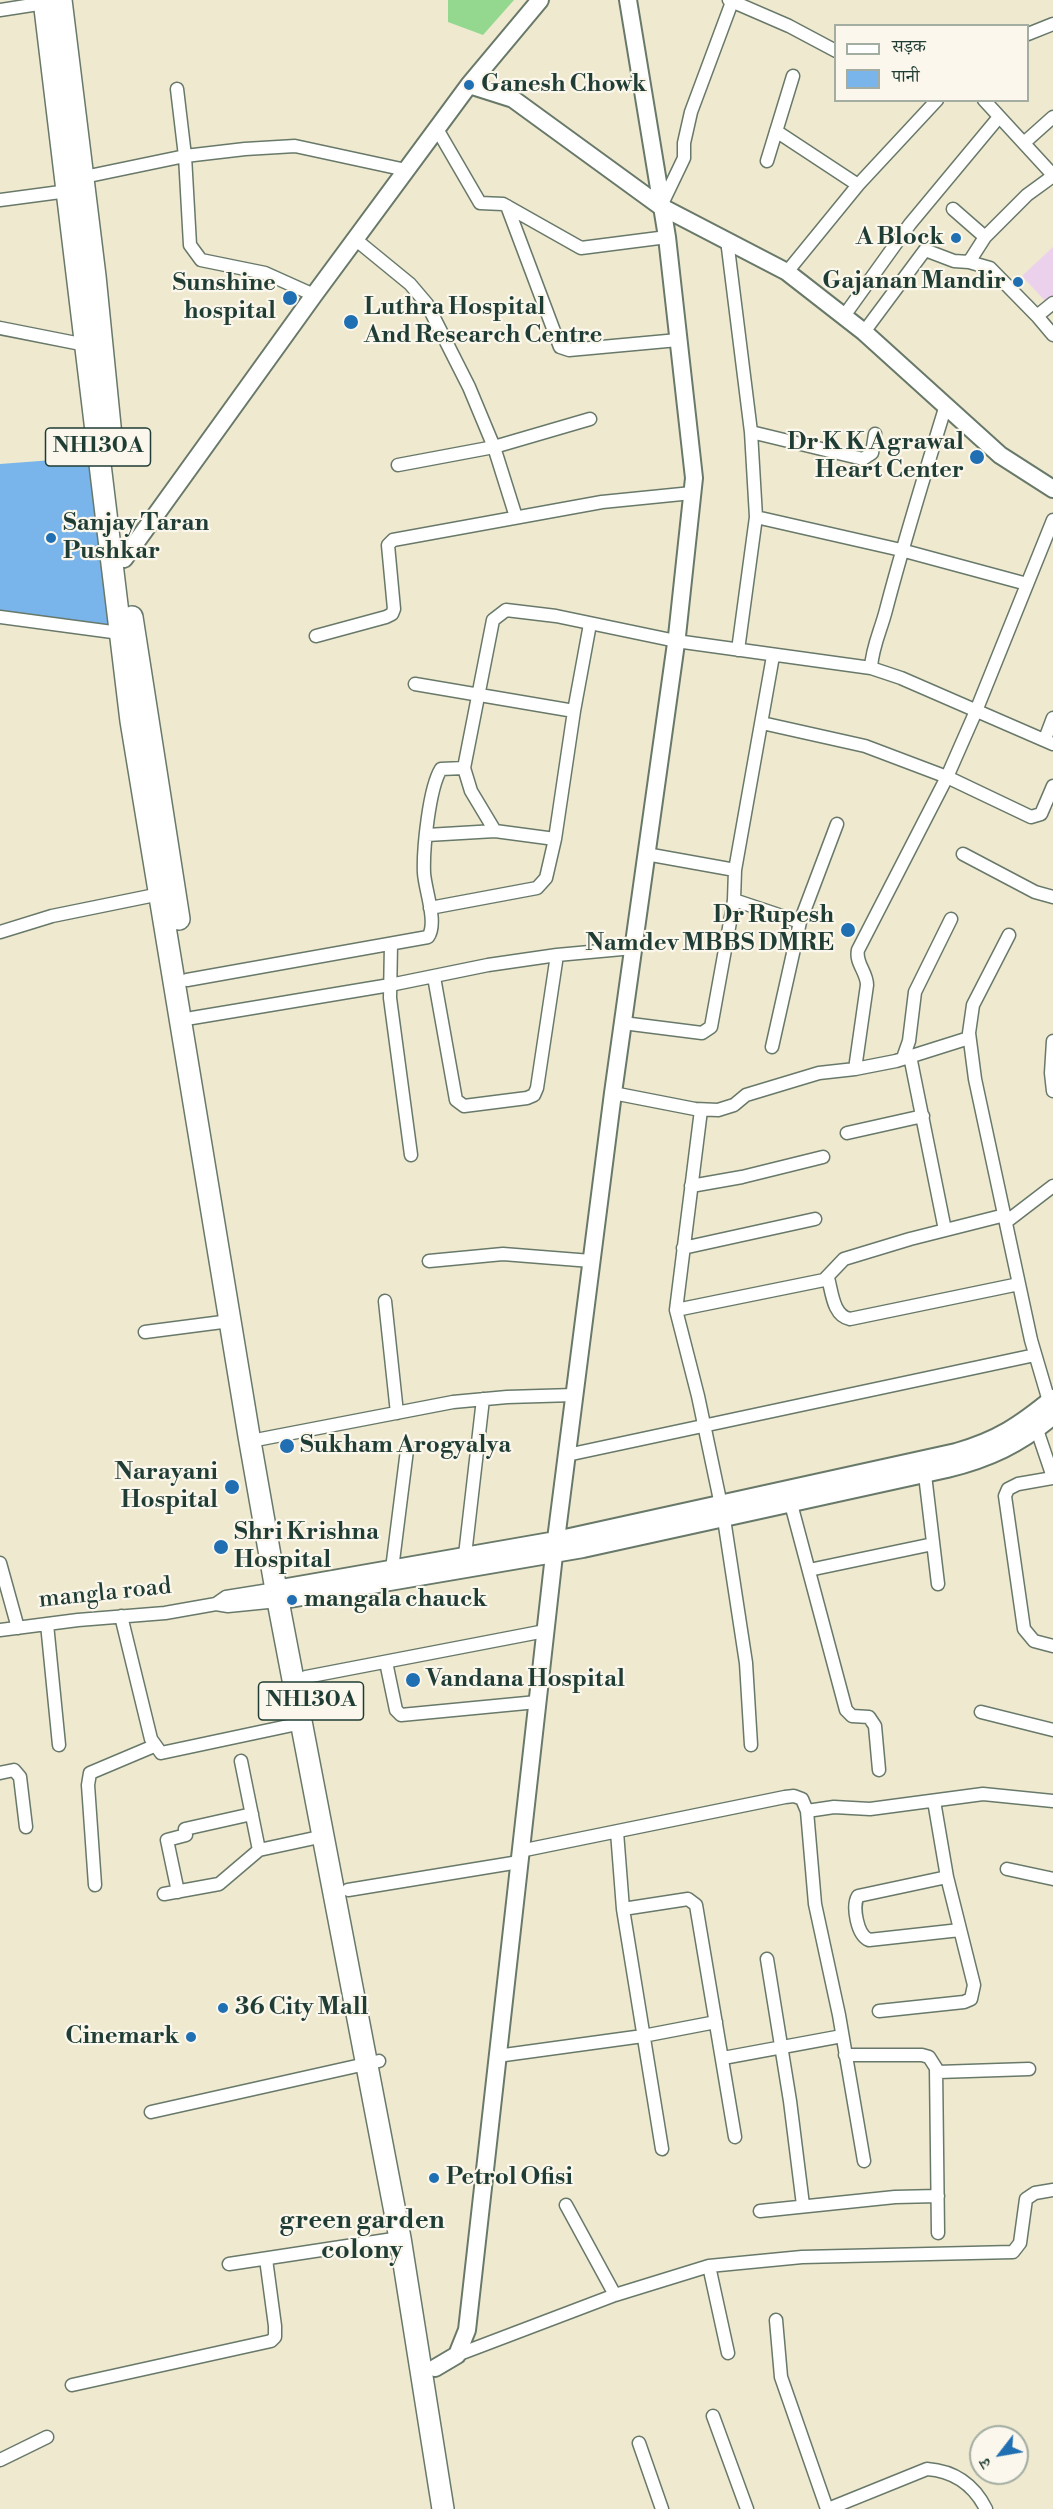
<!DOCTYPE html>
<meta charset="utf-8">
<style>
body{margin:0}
#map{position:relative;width:1053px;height:2509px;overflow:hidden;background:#efe9cf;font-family:"Libre Bodoni","Noto Serif Devanagari",serif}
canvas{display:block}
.legend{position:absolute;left:834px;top:24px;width:195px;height:78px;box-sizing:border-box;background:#fbf7ec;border:2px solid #a3ada2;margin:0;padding:8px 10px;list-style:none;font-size:18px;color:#1f3d34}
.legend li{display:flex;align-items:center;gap:12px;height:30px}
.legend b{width:30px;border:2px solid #a3ada2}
.north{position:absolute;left:969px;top:2425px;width:60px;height:60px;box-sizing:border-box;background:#fbf7ec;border:2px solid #a3ada2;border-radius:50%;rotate:239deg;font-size:16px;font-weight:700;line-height:24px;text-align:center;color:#1f3d34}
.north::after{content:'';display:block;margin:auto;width:21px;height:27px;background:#1f6fb2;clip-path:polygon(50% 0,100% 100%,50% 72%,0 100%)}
</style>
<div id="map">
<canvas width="1053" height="2509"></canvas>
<ul class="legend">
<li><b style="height:8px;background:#fff"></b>सड़क</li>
<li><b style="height:16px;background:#79b4ea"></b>पानी</li>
</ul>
<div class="north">उ</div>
</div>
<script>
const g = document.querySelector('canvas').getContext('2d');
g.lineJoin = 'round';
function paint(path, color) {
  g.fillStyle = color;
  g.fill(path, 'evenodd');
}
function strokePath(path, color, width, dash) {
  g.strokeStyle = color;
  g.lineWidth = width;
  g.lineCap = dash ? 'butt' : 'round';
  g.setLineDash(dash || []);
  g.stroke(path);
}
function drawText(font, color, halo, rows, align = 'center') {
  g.font = font + ' "Libre Bodoni",serif';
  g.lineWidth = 4.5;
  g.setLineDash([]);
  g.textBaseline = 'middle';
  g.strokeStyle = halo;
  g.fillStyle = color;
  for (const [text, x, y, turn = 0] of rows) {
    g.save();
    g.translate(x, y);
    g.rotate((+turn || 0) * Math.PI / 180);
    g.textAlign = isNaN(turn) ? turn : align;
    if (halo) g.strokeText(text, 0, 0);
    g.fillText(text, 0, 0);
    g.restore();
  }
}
paint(new Path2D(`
 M1053 247V298L1047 303 1022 276Z`), '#ebd1eb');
paint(new Path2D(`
 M448 0H514L483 35 448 22Z`), '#94d890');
paint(new Path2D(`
 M93 457 111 632 0 613V464Z`), '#79b4ea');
const street = new Path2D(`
 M729 0 789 26 836 51
 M0 10 45 3
 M1028 34 1053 24
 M177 89 185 156 190 245 201 260 265 273 314 295
 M984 100 1053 175
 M437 129 480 203 503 204 581 248 667 237
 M776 131 858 185
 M1025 142 1053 117
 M767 161 793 76
 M84 177 185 156 245 149 295 146 406 170
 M0 200 68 191
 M507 206 560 347 569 350 678 340
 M661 206 684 158V143L691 112 732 2
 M985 237 1027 195 1053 176
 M355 239 410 284 427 304 469 387 494 447 516 517
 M727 240 751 432 756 517 738 650
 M969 262 990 268 1037 316 1053 335
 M787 272 858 185 937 100
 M844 316 910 224 999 117
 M1037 316 1053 303
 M0 328 86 345
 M864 332 925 250 954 261 969 262 985 237 953 209
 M751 432 863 459 872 453 875 434
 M398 465 494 447 590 419
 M756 517 901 550 1027 584
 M0 617 120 633
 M316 636 386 617 392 614 394 609 388 545 393 540 602 502 692 493
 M871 668C872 647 881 630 886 610 904 541 925 473 946 405
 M415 684 574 711
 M762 723 865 746 947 777 1031 817 1041 814 1053 786
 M1045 739 1053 718
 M495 831 471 791 464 768 493 620 506 610 556 616 676 641 871 668 901 678 1053 744
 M427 835 495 831 555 839
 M646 854 735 870
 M963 854 1035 892 1053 897
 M734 900 800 922
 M430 908 537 888 546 878 555 839 574 711 590 624
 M0 932 52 916 165 893
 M1009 935 973 1005 969 1033 975 1079 1031 1340 1051 1408
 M391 944 390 998 411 1155
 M434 977 456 1100 464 1106 527 1098 534 1095 537 1088 557 955
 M187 980 428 937C438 923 425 890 424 873 423 850 429 788 441 769L464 768
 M192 1018 390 985 488 965 557 955 633 948
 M623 1023 702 1033 711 1027 734 900 735 870 773 656
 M1053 1041 1051 1073 1053 1091
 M772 1047 800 922 837 824
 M910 1056 945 1230
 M903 1058 909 1041 915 992 951 919
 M855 1069 867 985C867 972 855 963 858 950L947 777 976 711 1053 520
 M613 1093 695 1109 718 1110 734 1105 746 1095 819 1073 855 1069 896 1061 969 1038
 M701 1110 676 1310 698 1396 721 1505
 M847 1133 923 1116
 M691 1186 742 1177 823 1157
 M1006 1222 1053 1186
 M683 1248 815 1219
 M429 1261 503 1254 591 1261
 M828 1278C832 1292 833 1316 850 1319L1019 1284
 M385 1301 397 1413
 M676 1310 824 1280 844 1259 910 1239 1005 1215
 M145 1332 230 1321
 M1035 1424 1053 1477
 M261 1439 453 1402 507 1397 574 1395
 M567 1455 1035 1355
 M925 1475 938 1584
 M1053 1478 1018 1484 1008 1489 1005 1496 1024 1629 1034 1641 1053 1646
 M791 1504 846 1710 852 1716 869 1717 875 1726 879 1770
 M724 1519 746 1663 751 1745
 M465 1555 483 1399
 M0 1563 18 1628
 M392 1569 407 1450
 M809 1570 933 1544
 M216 1604 226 1597 276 1589
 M121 1616 151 1739 161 1753 302 1723
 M47 1624 59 1745
 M0 1630 78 1620 165 1613 216 1604 228 1606 278 1601
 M386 1662 396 1710 401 1715 537 1702
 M306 1677 545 1631
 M981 1712 1053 1730
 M241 1761 259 1850
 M0 1773 14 1770 20 1777 26 1827
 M807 1811 834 1807 870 1809 983 1794 1053 1801
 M617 1832 623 1909 662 2149
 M520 1851 785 1797 794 1796 802 1799 807 1811 815 1904 839 2015 864 2161
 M1007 1869 1053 1879
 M947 1877 858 1896C852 1906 857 1935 869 1940L960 1930
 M95 1885 88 1785 90 1773 154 1746
 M348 1890 519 1862
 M178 1892 167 1840 186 1835 185 1829 252 1814
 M164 1894 219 1884 259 1850 324 1836
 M623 1909 688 1899 696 1905 735 2137
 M767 1959 790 2101 803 2205
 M879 2011 964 2002 971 1999 974 1985 947 1877 934 1801
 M845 2055H922L929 2057 936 2068 938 2233
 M497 2056 643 2036 716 2022
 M723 2058 842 2036
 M938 2072 1029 2069
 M151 2112 379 2061
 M566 2205 615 2295
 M760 2211 895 2197 938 2196
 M229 2264 400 2238
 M709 2266 728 2353
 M776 2320 781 2377 827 2509
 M457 2355 615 2295 709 2266 802 2257 1013 2252 1020 2243 1026 2199 1035 2193 1053 2190
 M72 2385 271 2341 275 2337V2326L266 2259
 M713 2416 747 2509
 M639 2443 662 2509
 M0 2460 47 2437
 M828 2509 927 2469C954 2471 974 2485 986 2509`);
const secondary = new Path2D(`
 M469 85 513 99 660 206 787 272 864 332 1000 455 1053 489
 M124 559 314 295 469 85 540 0
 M276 1589 556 1540 956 1452C998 1440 1020 1425 1053 1398
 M278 1601 583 1549 947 1469C988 1459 1021 1444 1053 1416
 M435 2368 457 2355 467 2330 554 1555 613 1093 677 636 694 478 667 237 628 0`);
const highway = new Path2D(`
 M44 0 131 721 249 1436 278 1601 400 2238 443 2509
 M61 0 95 276 112 446
 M132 617 179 919`);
strokePath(street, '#68796a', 15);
strokePath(secondary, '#68796a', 20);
strokePath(highway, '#68796a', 24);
strokePath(street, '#fff', 12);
strokePath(secondary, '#fff', 16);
strokePath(highway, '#fff', 21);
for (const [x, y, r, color] of [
 [469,85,6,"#1f6fb2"],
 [956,238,6,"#1f6fb2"],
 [1018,282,6,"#1f6fb2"],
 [290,298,8,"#1f6fb2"],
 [351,322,8,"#1f6fb2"],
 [977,457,8,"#1f6fb2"],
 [51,538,6,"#1f6fb2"],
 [848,930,8,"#1f6fb2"],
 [287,1446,8,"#1f6fb2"],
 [232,1487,8,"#1f6fb2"],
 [221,1547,8,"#1f6fb2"],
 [292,1600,6,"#1f6fb2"],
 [413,1680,8,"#1f6fb2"],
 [223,2008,6,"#1f6fb2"],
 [191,2037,6,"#1f6fb2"],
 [434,2178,6,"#1f6fb2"]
]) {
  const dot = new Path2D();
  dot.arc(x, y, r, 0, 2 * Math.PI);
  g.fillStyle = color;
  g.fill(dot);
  strokePath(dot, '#fbf7ec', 2);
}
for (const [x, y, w] of [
 [98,447,105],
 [311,1701,105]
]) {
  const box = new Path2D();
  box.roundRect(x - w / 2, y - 19, w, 38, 4.5);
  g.fillStyle = '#fbf7ec';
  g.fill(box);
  strokePath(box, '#1f3d34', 1.5);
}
drawText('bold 22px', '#1f3d34', null, [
 ["NH130A",98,447],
 ["NH130A",311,1701]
]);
drawText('bold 24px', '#1f3d34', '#fbf7ec', [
 ["Ganesh Chowk",481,85],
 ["A Block",944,238,"right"],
 ["Gajanan Mandir",1006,282,"right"],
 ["Sunshine",276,284,"right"],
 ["hospital",276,312,"right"],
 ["Luthra Hospital",364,308],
 ["And Research Centre",364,336],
 ["Dr K K Agrawal",964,443,"right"],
 ["Heart Center",964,471,"right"],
 ["Sanjay Taran",63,524],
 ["Pushkar",63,552],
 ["Dr Rupesh",834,916,"right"],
 ["Namdev MBBS DMRE",834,944,"right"],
 ["Sukham Arogyalya",300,1446],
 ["Narayani",218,1473,"right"],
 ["Hospital",218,1501,"right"],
 ["Shri Krishna",234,1533],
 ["Hospital",234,1561],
 ["mangala chauck",304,1600],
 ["Vandana Hospital",426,1680],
 ["36 City Mall",235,2008],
 ["Cinemark",179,2037,"right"],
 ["Petrol Ofisi",446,2178]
], 'left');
drawText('24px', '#1f3d34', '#fbf7ec', [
 ["mangla road",105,1594,-6]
]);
drawText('bold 26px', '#1f3d34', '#fbf7ec', [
 ["green garden",362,2222],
 ["colony",362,2252]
]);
</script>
